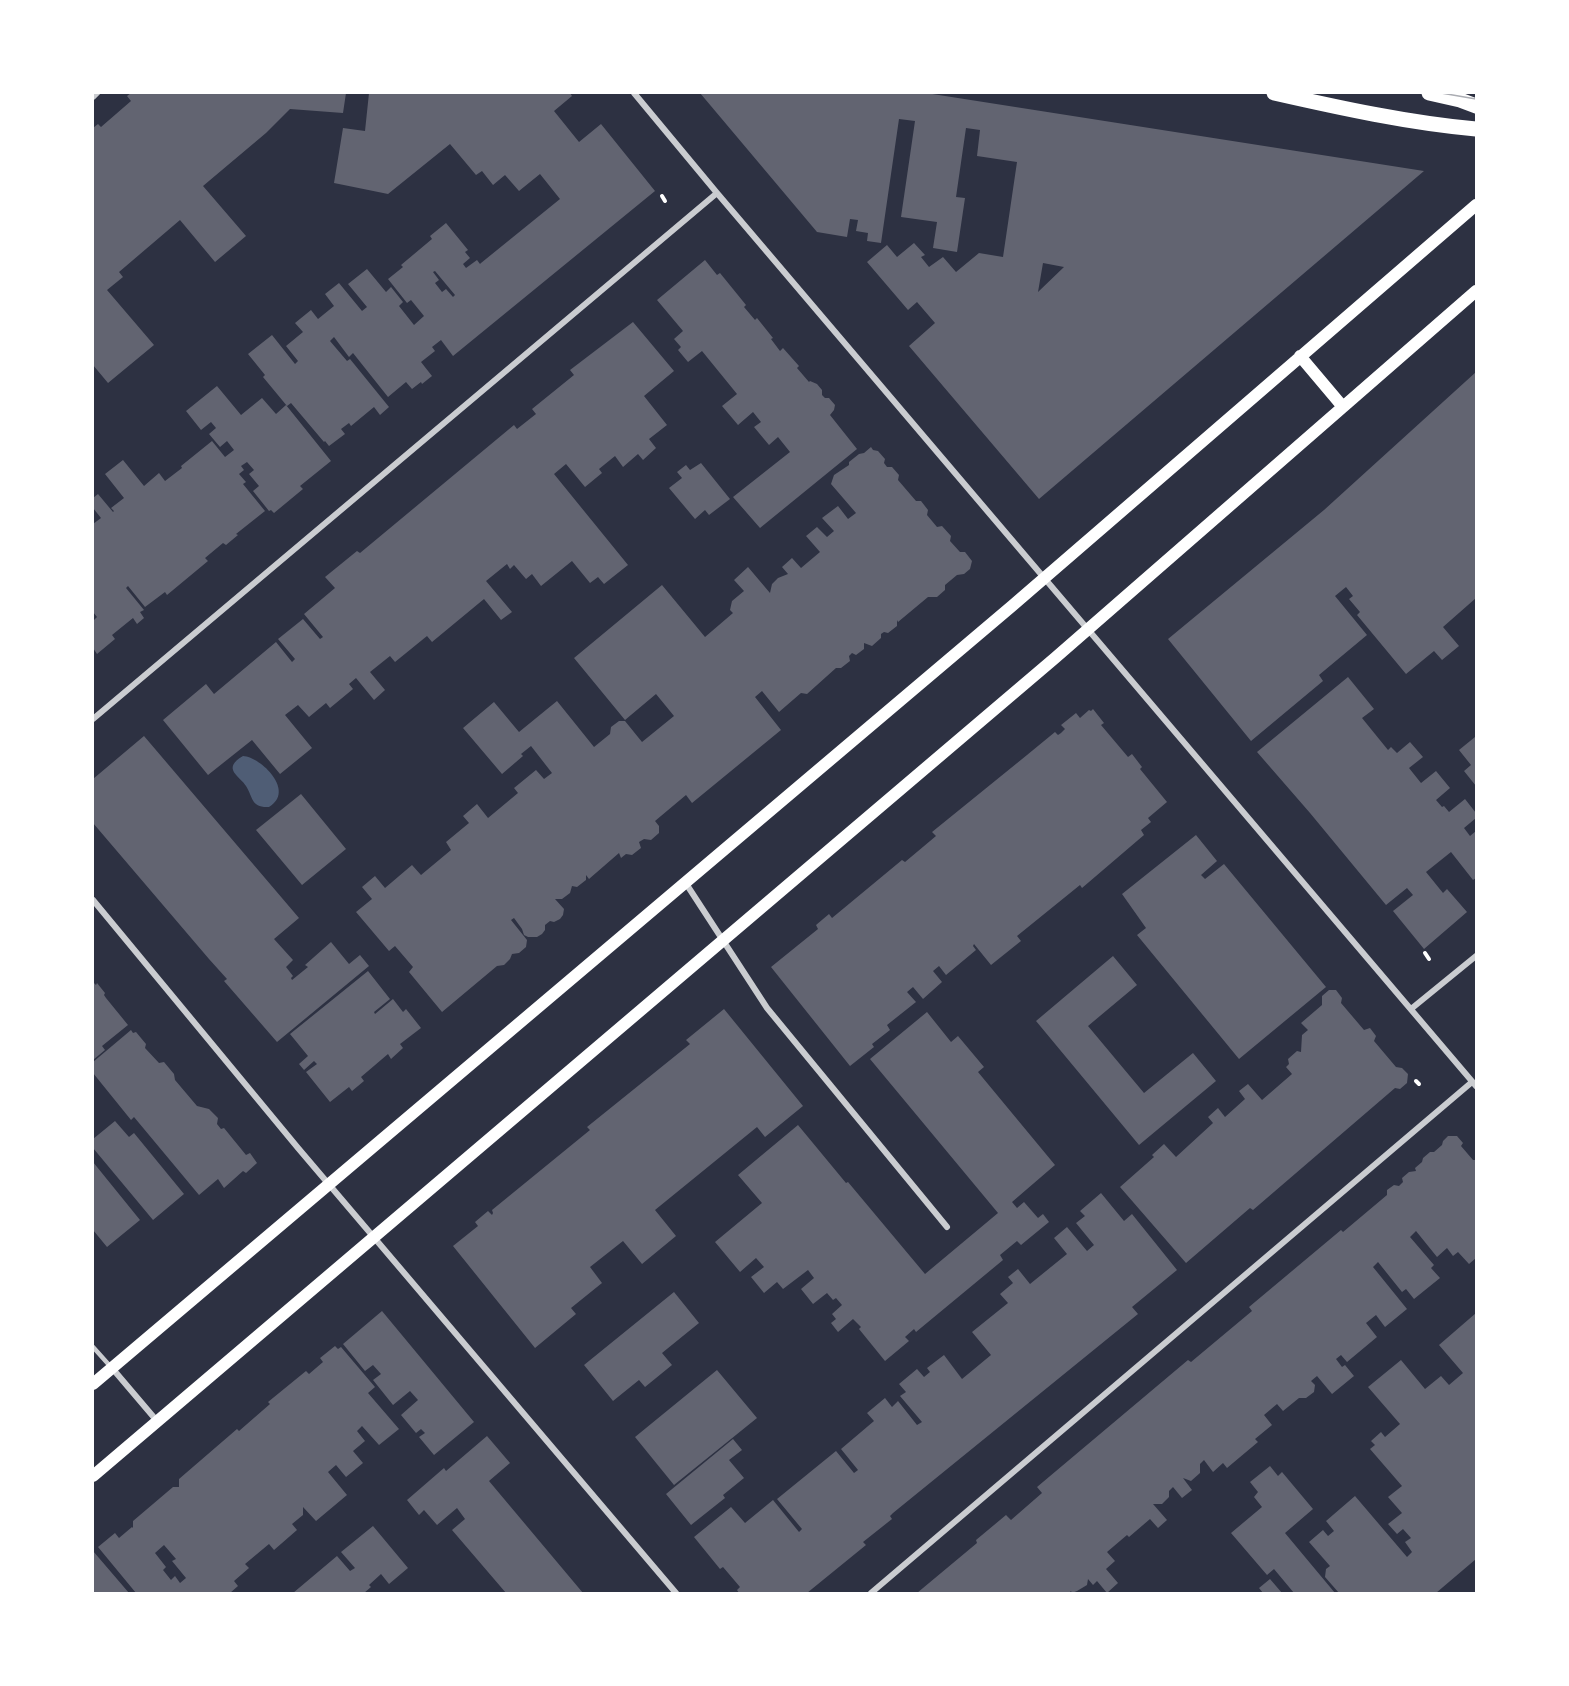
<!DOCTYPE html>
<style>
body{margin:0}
#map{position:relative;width:1569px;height:1686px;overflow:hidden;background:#2d3142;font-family:Commissioner,sans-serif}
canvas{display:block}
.frame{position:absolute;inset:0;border:94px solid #fff;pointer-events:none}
</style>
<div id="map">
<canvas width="1569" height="1686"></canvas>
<div class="frame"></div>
</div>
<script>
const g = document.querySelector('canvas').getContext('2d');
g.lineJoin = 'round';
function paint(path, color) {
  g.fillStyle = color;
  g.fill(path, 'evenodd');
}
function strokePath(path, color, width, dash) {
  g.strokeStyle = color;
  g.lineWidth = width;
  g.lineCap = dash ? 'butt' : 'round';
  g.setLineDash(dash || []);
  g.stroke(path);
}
paint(new Path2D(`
 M243 756C261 757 296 791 269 807 251 808 253 797 246 786 240 776 221 769 243 756Z`), '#4f5d75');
paint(new Path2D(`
 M131 93H346L343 113 290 109 266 133 203 186 246 236 215 262 180 220 119 272 123 277 107 290 154 345 108 383 93 365V128L98 124 101 127 131 101 127 96Z
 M369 93H570L572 96 554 111 579 142 601 124 655 191 453 356 441 340 432 347 435 351 421 362 432 376 422 384 421 382 412 389 406 382 388 397 353 353 349 357 334 337 330 341 347 361 350 359 389 407 380 415 374 407 351 426 349 423 341 429 345 434 329 446 325 441 324 442 291 403 287 406 263 377 265 375 248 354 272 335 295 364 298 361 286 346 303 332 295 323 311 310 318 319 334 306 325 294 339 283 362 311 367 307 348 284 367 269 386 292 391 287 403 302 399 306 414 325 424 316 411 300 407 303 388 279 403 267 401 265 432 239 430 236 446 223 468 250 465 252 470 258 463 264 466 268 477 260 480 264 481 263 560 199 540 174 519 191 505 175 493 185 482 171 476 175 450 144 388 194 334 183 343 128 365 131ZM435 271 455 295 453 297 446 289 442 292 435 283 439 280 433 272Z
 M700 93H926L1424 171 1039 499 909 346 935 323 917 302 908 310 867 262 887 245 897 257 914 243 925 255 921 257 929 267 943 257 956 272 979 253 1003 257 1017 162 977 156 980 130 966 128 956 197 965 198 957 252 933 248 937 222 901 217 915 121 899 119 881 243 867 241 868 233 856 231 858 220 850 219 847 237 817 232ZM1043 263 1064 267 1038 292Z
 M705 260 717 275 720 273 746 305 744 307 755 320 757 318 773 338 771 339 780 351 783 348 799 366 797 368 809 382 810 381 817 384 822 390V395L825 398H829L835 405 834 410 830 415 857 449 760 528 733 497 790 452 778 437 769 445 754 427 761 422 753 412 738 425 722 406 737 394 702 351 688 362 678 350 681 347 674 339 683 331 657 300Z
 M633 322 674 371 644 396 667 425 649 439 656 448 643 460 638 454 623 467 615 456 599 469 602 473 585 487 566 464 554 474 628 565 604 584 598 577 590 583 572 561 541 586 532 574 526 579 514 565 510 569 507 564 486 581 512 612 501 620 484 599 432 642 427 636 395 662 390 656 370 672 385 690 374 700 356 678 349 684 353 689 330 708 326 703 309 717 298 705 285 715 312 748 280 774 252 740 208 775 163 720 206 684 214 694 276 642 292 662 295 659 278 639 303 619 320 639 323 637 304 614 335 588 325 577 357 551 360 553 514 425 517 429 536 414 532 409 574 375 570 370Z
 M1476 372V598L1443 627 1459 646 1442 660 1434 651 1406 674 1357 615 1360 612 1349 599 1353 596 1346 587 1335 596 1367 635 1319 675 1323 681 1251 741 1168 639 1324 510Z
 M217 386 241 415 262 398 276 414 286 405 331 461 300 486 303 489 274 513 271 510 269 511 253 491 259 486 249 474 254 470 247 462 241 466 244 470 239 474 246 482 243 484 265 511 236 534 238 535 226 545 223 543 205 558 208 561 167 595 165 592 145 607 128 586 126 588 144 610 140 612 144 618 137 624 133 618 112 635 115 639 97 654 93 648V621L97 617 93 612V524L101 518 93 508V498L98 494 113 512 114 511 111 508 124 498 105 474 123 460 144 486 159 473 165 481 182 468 181 466 212 441 225 457 234 450 227 441 220 447 209 434 216 428 211 422 201 430 186 411Z
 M871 447 873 450 878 451 885 459 884 463 887 467H892L899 475 898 480 916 501H921L928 510 927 515 937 527 942 526 951 536 950 541 960 552H965L972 561 970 569 964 574 957 575 945 585V590L937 597H928L898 622 897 620V626L888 633 884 632 881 634V638L872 646 864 643V649L856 655 852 653 849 656 850 661 841 668H836L807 694 801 693 779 712 762 691 755 697 781 730 692 803 686 795 655 821 659 826V833L651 840 644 839 639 842 641 848 632 855 626 854 621 858 619 853 589 879 586 875V880L577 887 572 886 570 893 562 899H555L564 909 563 915 560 919 554 922 550 921 545 925V930L542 934 537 937H528L524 935 522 929 514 918 511 920 527 940 526 947 519 953 512 954 510 959 504 965 497 966 442 1012 409 972 413 967 395 946 389 951 356 912 372 899 362 887 375 876 385 888 412 865 421 875 451 850 446 842 469 823 463 816 477 804 488 818 518 793 514 788 536 770 544 779 552 773 531 746 521 754 523 756 502 774 463 728 494 702 519 732 557 701 594 747 610 734 611 727 619 721H625L642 742 674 716 656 694 625 720 574 658 662 585 705 637 733 613 730 610 732 601 744 591 734 580 748 567 770 593 772 584 778 578 788 574 782 567 792 558 801 568 820 552 806 536 817 527 827 537 834 531 822 518 838 506 848 519 856 513 831 484 834 475 849 465V462L859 454 864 453Z
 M701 463 730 499 709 515 705 510 695 519 669 488 682 478 677 472 686 465 690 470Z
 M1348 677 1374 709 1362 718 1388 750 1391 747 1397 753 1410 742 1423 757 1409 768 1421 783 1436 771 1450 788 1436 800 1442 807 1444 806 1449 812 1465 799 1476 813V818L1464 828 1470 836 1476 831V878L1473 880 1451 852 1426 872 1443 893 1447 889 1467 912 1424 949 1393 911 1413 895 1407 888 1386 905 1310 813 1257 752Z
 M1093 709 1104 723 1101 725 1128 757 1132 754 1142 767 1140 769 1167 802 1148 818 1151 822 1141 830 1144 835 1082 888 1080 885 1017 936 1021 941 991 965 974 944 973 946 976 950 946 975 939 966 933 971 942 982 923 999 913 987 907 992 916 1002 887 1025 890 1030 872 1044 874 1047 850 1066 771 967 818 929 816 925 829 914 832 918 902 860 905 862 936 836 932 832 1027 755 1055 732 1058 735 1061 733 1065 729 1061 725 1076 713 1080 718 1089 710 1091 711Z
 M144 736 299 918 274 939 293 960 286 967 293 976 291 978 292 980 308 967 305 965 331 942 349 964 360 955 369 966 277 1042 224 981 227 979 209 959 93 823V779Z
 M1475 737 1476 738V786L1464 771 1471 765 1459 750Z
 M301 794 346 849 302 885 256 830Z
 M1196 835 1217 861 1201 875 1205 879 1224 864 1326 987 1239 1059 1137 935 1146 928 1122 894Z
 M1113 956 1137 985 1088 1026 1144 1093 1193 1053 1216 1081 1139 1145 1036 1021Z
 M368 971 390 999 374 1012 375 1014 393 999 403 1012 406 1009 421 1028 400 1044 403 1048 391 1059 388 1054 361 1077 364 1081 352 1091 349 1087 330 1102 306 1072 317 1064 314 1061 304 1070 299 1064 308 1056 290 1034Z
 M93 982 96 985 97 983 105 993 104 995 106 998 128 1025 102 1046 105 1050 93 1060Z
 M1329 990H1336L1342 998 1341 1003 1364 1030 1370 1028 1376 1036 1374 1041 1396 1067 1402 1068 1408 1074 1407 1083 1400 1089 1395 1088 1253 1210 1250 1208 1186 1263 1120 1187 1154 1157 1152 1155 1164 1144 1176 1157 1213 1123 1208 1117 1218 1108 1225 1117 1245 1099 1239 1091 1248 1084 1262 1100 1292 1074 1286 1067 1289 1064 1288 1059 1297 1051 1301 1052 1302 1035 1308 1030 1301 1023 1322 1005V996Z
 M724 1009 803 1106 765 1137 757 1127 655 1210 676 1236 642 1264 623 1241 590 1267 602 1283 571 1308 576 1314 535 1348 453 1246 478 1226 475 1222 488 1211 492 1215 493 1213 492 1210 590 1130 587 1127 690 1044 686 1040Z
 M927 1012 951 1042 958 1036 984 1067 978 1072 1055 1165 1012 1202 1017 1208 1024 1202 1038 1218 1043 1214 1049 1222 1021 1245 1017 1241 1000 1255 1003 1260 916 1332 914 1329 905 1337 909 1341 885 1361 859 1329 861 1327 853 1319 838 1332 831 1323 836 1319 832 1314 842 1305 836 1298 833 1300 827 1293 813 1304 801 1289 814 1278 808 1270 783 1289 777 1282 764 1293 751 1277 764 1267 756 1258 740 1272 715 1242 762 1203 738 1175 798 1125 846 1183 848 1182 925 1274 998 1213 870 1059Z
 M131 1030 133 1033 136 1032 146 1044 145 1048 159 1063 164 1062 174 1074 175 1080 197 1106 209 1109 218 1118 217 1124 221 1129 224 1128 246 1155 250 1153 257 1163 246 1173 243 1171 224 1188 218 1179 199 1195 134 1117 131 1120 93 1073V1062Z
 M115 1121 129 1137 134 1133 184 1194 153 1220 93 1148V1139Z
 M1448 1136H1457L1463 1143 1461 1146 1473 1160H1476V1258L1469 1264 1458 1252 1453 1256 1447 1248 1437 1257 1416 1231 1410 1237 1434 1265 1431 1268 1440 1278 1414 1299 1406 1289 1402 1292 1378 1262 1373 1267 1407 1309 1385 1327 1376 1315 1366 1323 1377 1337 1347 1362 1341 1355 1336 1359 1342 1367 1345 1365 1354 1376 1332 1394 1317 1376 1311 1381 1315 1385 1314 1392 1306 1398H1299L1283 1411 1277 1404 1264 1415 1272 1425 1255 1439 1258 1442 1227 1468 1223 1463 1213 1472 1204 1460 1200 1464V1473L1191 1481 1183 1478 1192 1490 1182 1498 1173 1487 1169 1491V1497L1162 1504H1153L1167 1520 1158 1528 1150 1519 1129 1537 1127 1535 1107 1552 1115 1561 1106 1569 1118 1583 1107 1593 1097 1581 1093 1585 1088 1579 1087 1585 1077 1591 1072 1593 1071 1591 1069 1593H917L977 1543 976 1540 1006 1515 1011 1520 1042 1493 1037 1487 1188 1360 1191 1362 1252 1311 1249 1307 1341 1230 1343 1232 1387 1195V1190L1394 1185 1399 1186 1403 1182 1402 1178 1409 1172 1416 1171 1415 1168 1422 1162 1423 1158 1430 1152H1434L1442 1145 1443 1141Z
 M93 1162 140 1220 107 1247 93 1230Z
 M1101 1193 1124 1221 1132 1214 1177 1270 1132 1307 1138 1314 893 1513 890 1516 892 1519 863 1542 866 1545 807 1593H739L737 1590 740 1587 723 1567 720 1569 694 1537 731 1507 745 1523 773 1500 799 1532 802 1529 777 1499 836 1451 854 1473 858 1470 841 1449 874 1421 867 1413 885 1398 892 1407 898 1401 917 1425 922 1422 900 1396 906 1392 899 1384 917 1369 924 1377 930 1372 927 1368 944 1355 962 1379 991 1355 972 1332 1008 1303 1000 1294 1013 1283 1008 1277 1018 1269 1030 1284 1067 1254 1054 1238 1067 1227 1087 1251 1094 1245 1076 1223 1085 1216 1080 1211Z
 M674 1292 699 1323 662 1353 672 1365 645 1387 639 1380 613 1401 584 1365Z
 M382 1311 474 1422 434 1455 419 1437 425 1433 421 1429 416 1433 401 1415 418 1400 410 1391 393 1405 373 1380 381 1374 373 1365 365 1371 343 1344Z
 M1476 1313V1559L1436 1593H1339L1325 1577 1326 1569 1330 1566 1309 1542 1323 1530 1328 1536 1334 1531 1326 1521 1355 1496 1407 1557 1412 1552 1405 1542 1411 1538 1403 1529 1397 1534 1388 1524 1402 1513 1388 1497 1402 1486 1370 1449 1375 1445 1371 1441 1381 1432 1385 1437 1400 1424 1368 1387 1401 1360 1425 1389 1441 1376 1449 1385 1463 1373 1439 1345Z
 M335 1346 338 1349 341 1347 375 1387 368 1393 399 1429 379 1445 362 1426 357 1431 365 1441 353 1451 363 1463 346 1477 336 1465 328 1472 347 1495 316 1521 303 1507V1515L292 1524 297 1530 274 1550 269 1544 245 1564 249 1568 234 1581 238 1586 230 1593H136L98 1547 115 1533 119 1538 132 1527 133 1528V1521L173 1487H179V1479L237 1429 239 1431 270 1404 268 1402 306 1371 309 1374 323 1362 320 1358ZM164 1545 176 1559 172 1561 186 1578 180 1583 175 1576 171 1580 163 1570 166 1567 155 1553Z
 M717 1370 757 1418 674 1485 635 1437Z
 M487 1436 510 1463 489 1481 583 1593H506L452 1530 465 1519 457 1508 437 1525 424 1510 419 1515 407 1500 444 1468 446 1471Z
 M733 1439 742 1450 729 1460 744 1478 723 1495 725 1498 691 1525 666 1494Z
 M1270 1466 1278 1476 1282 1472 1313 1509 1285 1533 1335 1593H1294L1274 1569 1267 1575 1231 1533 1262 1507 1254 1497 1258 1492 1250 1482Z
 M373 1526 408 1568 389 1584 381 1574 369 1585 371 1587 364 1593H293L337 1556 350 1571 355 1568 341 1552Z
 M93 1551 129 1593H93Z
 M1270 1579 1282 1593H1263L1259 1588Z`), '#626471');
strokePath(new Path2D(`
 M662 196 665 201
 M1425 953 1429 959
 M1416 1081 1419 1084`), '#fff', 4);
strokePath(new Path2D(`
 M93 1347 110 1366`), '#caccd0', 4.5);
strokePath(new Path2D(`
 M634 93 717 193 1476 1086
 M93 97 97 93
 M93 719 717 193
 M685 882 767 1008 947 1227
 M93 900 298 1148 676 1593
 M1411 1009 1476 956
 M112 1368 157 1421
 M871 1593 1472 1082`), '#caccd0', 6);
strokePath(new Path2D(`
 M1300 356 1343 407
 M93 1384 1012 606 1476 205
 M93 1476 1055 658 1476 291`), '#fff', 12);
strokePath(new Path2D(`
 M1274 93C1340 108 1409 123 1476 129
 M1429 93 1460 100 1476 106`), '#fff', 15);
strokePath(new Path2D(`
 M1441 93 1476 99`), '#abadb3', 1.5);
</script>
